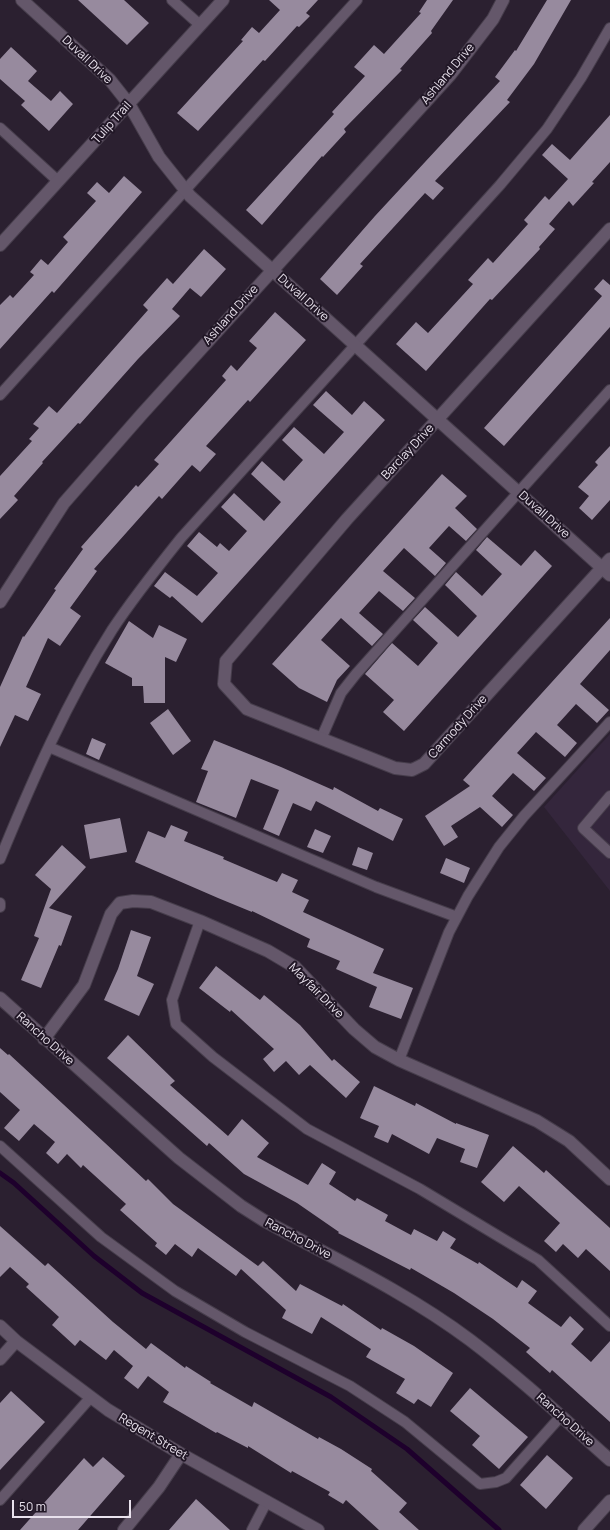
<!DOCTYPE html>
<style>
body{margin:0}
#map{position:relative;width:610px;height:1530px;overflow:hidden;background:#2b2030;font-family:Manrope,sans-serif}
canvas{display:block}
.scale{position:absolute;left:12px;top:1500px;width:119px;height:18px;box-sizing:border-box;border:2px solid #e9e2ed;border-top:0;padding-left:5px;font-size:12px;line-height:14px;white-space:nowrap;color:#e9e2ed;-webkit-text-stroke:3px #211726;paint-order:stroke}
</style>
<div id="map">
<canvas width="610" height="1530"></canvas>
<div class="scale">50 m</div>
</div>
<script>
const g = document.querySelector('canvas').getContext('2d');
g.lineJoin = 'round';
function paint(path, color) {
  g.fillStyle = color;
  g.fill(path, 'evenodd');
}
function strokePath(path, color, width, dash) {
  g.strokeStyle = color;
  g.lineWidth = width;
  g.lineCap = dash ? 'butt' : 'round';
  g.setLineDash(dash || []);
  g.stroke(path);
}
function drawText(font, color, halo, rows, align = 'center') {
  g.font = font + ' Manrope,sans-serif';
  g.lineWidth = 4;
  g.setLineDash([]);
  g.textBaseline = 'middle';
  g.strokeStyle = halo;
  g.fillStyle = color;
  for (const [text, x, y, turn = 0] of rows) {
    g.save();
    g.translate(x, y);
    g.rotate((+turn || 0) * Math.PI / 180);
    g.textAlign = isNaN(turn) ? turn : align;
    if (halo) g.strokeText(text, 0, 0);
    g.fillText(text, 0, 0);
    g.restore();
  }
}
paint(new Path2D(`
 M610 734V891L544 807Z`), '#34263c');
strokePath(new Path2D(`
 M0 1173 14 1183 94 1256 142 1293 331 1397 407 1449 499 1530`), '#1e002c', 5);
paint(new Path2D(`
 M78 0H124L149 23 127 45Z
 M269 0H318L306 13 310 16 299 27 297 26 265 61 263 60 198 131 177 113 243 41 241 40 252 27 259 33 280 10Z
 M427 0H453L431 31 432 33 400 69 402 70 344 129 346 132 323 157 322 156 262 225 246 210 334 114 332 112 365 76 354 67 374 45 384 54 421 13 419 12Z
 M547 0H571L534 64 507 100 510 102 435 181 444 188 433 200 425 193 360 264 363 266 337 295 320 279 375 216 500 81 495 77 515 50 516 51Z
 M11 47 37 71 28 81 51 101 60 91 73 104 49 131 21 105 25 101 0 79V59Z
 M610 115V162L592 182 594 183 573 206 569 201 549 224 555 229 539 247 540 249 492 300 490 299 426 371 396 344 416 322 428 333 473 284 468 280 488 258 493 263 528 224 524 220 545 196 549 200 568 179 542 155 552 144 570 160Z
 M124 176 142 192 54 293 52 291 0 349V305L10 295 13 298 34 275 30 272 41 259 48 265 68 242 63 237 96 201 87 193 97 182 109 193Z
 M204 249 226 269 201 297 190 288 172 309 180 316 138 359 80 424 78 423 42 462 43 463 14 496 18 500 0 519V476L32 441 29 439 39 428 33 424 49 406 57 413 148 310 143 305 167 278 173 284Z
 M603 279 610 285V327L504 446 484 428 602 296 594 289Z
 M275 312 306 340 250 402 248 400 206 446 216 454 200 472 192 465 162 499 159 496 94 569 97 571 70 608 81 616 60 646 48 638 26 687 41 694 28 721 15 715 0 747V687L23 636 24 637 56 590 54 589 83 549 81 547 136 485 138 487 159 464 154 460 226 380 222 376 231 365 237 371 257 348 249 341Z
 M326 391 352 415 364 401 385 420 202 623 172 596 170 598 154 586 165 572 197 596 218 573 187 546 199 532 217 547 220 543 229 551 247 531 221 507 234 493 264 521 281 502 251 474 262 461 284 481 303 460 282 440 294 427 324 454 344 432 313 405Z
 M610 446V500L592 520 579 508 589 496 578 487 598 465 595 462Z
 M442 474 467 496 455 508 477 529 466 541 449 526 429 548 446 563 435 576 404 548 383 571 415 598 403 611 379 591 359 613 383 634 372 646 341 618 321 640 350 666 337 680 327 702 299 688 272 664Z
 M487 537 521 566 535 550 552 566 404 731 383 712 394 700 365 674 392 643 418 666 438 643 413 620 425 607 458 637 477 616 445 585 456 572 482 596 502 574 476 550Z
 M610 618V650L580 684 609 710 597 723 576 704 557 725 577 743 565 757 536 732 517 753 546 778 534 791 513 773 492 796 513 815 502 827 480 807 451 826 458 837 444 846 425 816 470 786 463 780Z
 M129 621 153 638 159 625 187 639 176 662 165 657V703H144L143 686H132V678L105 663Z
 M168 709 191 741 173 755 150 723Z
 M92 738 106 744 99 760 86 754Z
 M214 740 281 767 333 790 334 787 378 811 380 808 403 819 393 841 316 801 311 811 293 803 279 836 263 829 279 790 251 779 236 818 196 802 208 771 201 769Z
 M120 818 127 852 90 859 84 825Z
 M171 825 188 832 184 841 224 857 223 859 277 882 282 873 298 880 292 892 309 900 303 912 384 949 373 973 413 988 401 1019 369 1007 377 987 336 969 340 961 307 947 310 939 252 911V912L218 898 135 862 148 831 165 838Z
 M315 829 331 836 323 853 307 847Z
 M62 845 86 867 49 908 72 916 61 946 59 945 41 988 21 980 39 938 34 936 51 889 35 875Z
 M358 847 373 853 367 870 352 865Z
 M446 858 470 868 464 883 440 873Z
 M131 930 151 937 137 976 154 984 139 1016 104 1000 118 969Z
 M216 966 260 1000 264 995 300 1025 332 1061 334 1059 360 1082 346 1098 310 1065 299 1075 286 1061 274 1072 263 1059 274 1049 231 1010 230 1012 199 988Z
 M128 1035 175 1081 170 1085 228 1136 242 1119 269 1143 257 1157 308 1185 322 1163 336 1172 329 1184 355 1201 357 1198 388 1215 385 1221 411 1235 414 1229 437 1241 443 1231 456 1239 450 1248 478 1264 479 1262 517 1288 522 1280 537 1291 528 1303 561 1327 570 1316 584 1329 571 1344 591 1362 610 1341V1422L552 1370 550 1373 526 1352 530 1348 493 1319 454 1293 411 1268 410 1270 338 1233 339 1232 297 1203 244 1174 209 1143 207 1146 107 1058Z
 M0 1048 8 1055 9 1054 36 1079 146 1181 148 1179 173 1204 258 1266 263 1261 296 1291 300 1284 342 1306 343 1304 381 1330 382 1328 414 1346 453 1373 431 1407 418 1399 414 1404 396 1393 405 1379 366 1357 371 1349 321 1317 312 1334 282 1318 286 1310 241 1269 236 1276 198 1248 192 1257 175 1244 166 1255 155 1246 157 1243 120 1210 126 1204 83 1165 81 1168 67 1154 58 1164 46 1153 55 1142 34 1124 19 1141 4 1128 20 1110 0 1092Z
 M374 1086 415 1106 416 1103 456 1124V1123L489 1135 477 1168 460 1162 465 1149 437 1138 429 1154 392 1134 388 1143 374 1137 379 1126 360 1118Z
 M513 1146 544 1173 546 1170 610 1228V1271L586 1249 578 1258 563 1244 556 1252 544 1241 560 1223 519 1186 504 1202 481 1182Z
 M0 1226 45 1266 48 1263 113 1322 146 1349 151 1343 185 1368 186 1366 211 1382 210 1383 252 1407 254 1402 318 1439 319 1437 341 1449 372 1469 371 1471 407 1503 399 1512 419 1530H379L346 1500 343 1504 328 1495 330 1492 292 1471 291 1473 248 1446V1448L217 1432 216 1433 163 1402 169 1392 148 1376 138 1389 124 1378 133 1366 114 1350 106 1360 80 1340 75 1346 52 1325 59 1317 26 1287 29 1284 10 1267 0 1277Z
 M470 1388 528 1437 499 1469 472 1445 480 1436 450 1411Z
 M11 1391 45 1422 0 1470V1403Z
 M547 1455 573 1478 546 1509 520 1485Z
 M103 1457 125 1476 78 1530H20L84 1458 93 1467Z
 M196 1499 230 1530H169Z`), '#978a9e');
const lane = new Path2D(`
 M172 0 200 25
 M0 128 58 181
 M0 395 357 0
 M321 739 341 693 356 674 610 390
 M49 747 376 887 457 917
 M610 796 583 828 610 853
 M0 859C32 781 67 701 112 630 133 598 157 568 181 538L500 185 547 129 581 78 610 28
 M0 903V907
 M200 921 172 1000 176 1024 213 1057 307 1129 420 1189 538 1260 610 1326
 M399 1060 449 932 468 896 499 847 524 816 610 722
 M0 1146 101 1237 175 1291 245 1332 350 1386 405 1422 480 1484 496 1482 506 1478 561 1416
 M0 1500 91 1397
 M252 1530 267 1501`);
const street = new Path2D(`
 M22 0 110 80 129 104 159 157 190 196 610 575
 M610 229 347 519 226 661 224 684 247 709 395 768 412 770 424 764 610 559
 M0 245 223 0
 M0 602 64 503 142 414 450 75 493 19 503 0
 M0 998 179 1158 241 1206 263 1220C333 1258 406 1292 470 1340 519 1377 564 1419 610 1460
 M44 1039 84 985 111 914 120 903 133 901 151 902 200 921 268 951 295 967 354 1029 375 1047 399 1060 537 1121 569 1141 610 1179
 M0 1326 16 1341 108 1410 181 1454 318 1530
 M0 1359 16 1341
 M124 1530 159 1487 181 1454`);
const secondary = new Path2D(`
 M584 1530 610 1501`);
strokePath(lane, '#463d4b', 12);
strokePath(street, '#463d4b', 14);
strokePath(secondary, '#463d4b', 14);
strokePath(lane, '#64576a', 10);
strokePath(street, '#64576a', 12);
strokePath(secondary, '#64576a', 12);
drawText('12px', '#e9e2ed', '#211726', [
 ["Duvall Drive",87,60,43],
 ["Ashland Drive",448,74,-50],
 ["Tulip Trail",112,123,-48],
 ["Duvall Drive",303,298,42],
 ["Ashland Drive",231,315,-48],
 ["Barclay Drive",408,452,-47],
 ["Duvall Drive",544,515,42],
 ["Carmody Drive",458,727,-48],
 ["Mayfair Drive",316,991,45],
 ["Rancho Drive",45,1039,42],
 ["Rancho Drive",298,1239,28],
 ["Rancho Drive",565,1420,42],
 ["Regent Street",153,1437,31]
]);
</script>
